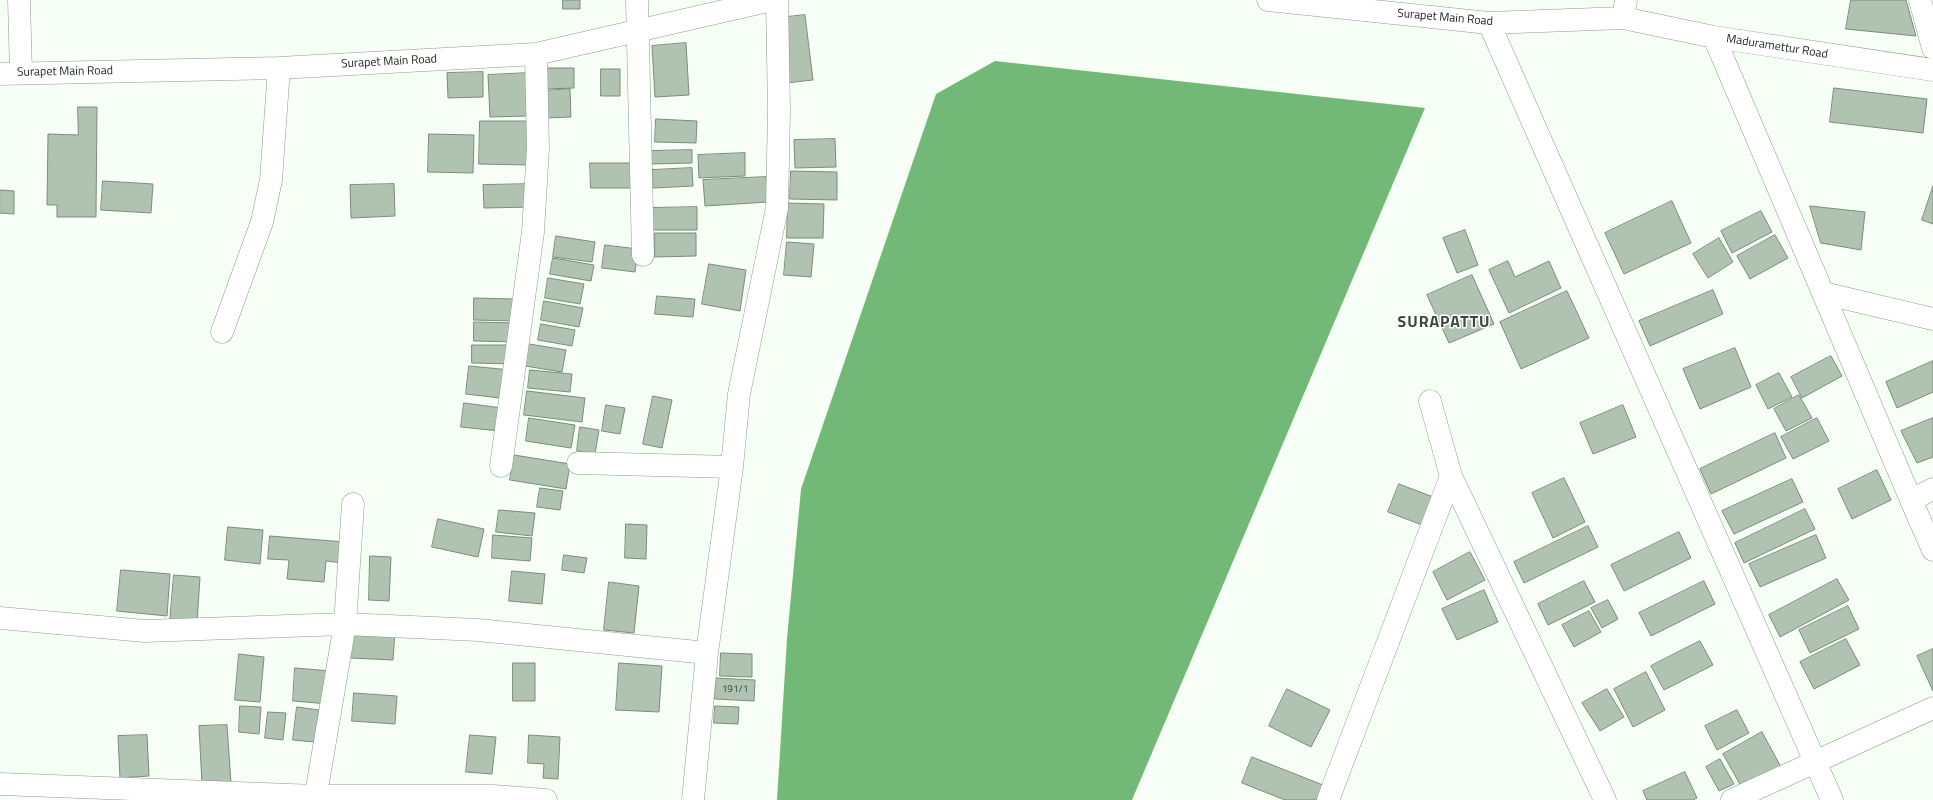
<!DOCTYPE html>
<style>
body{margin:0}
canvas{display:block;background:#f6fef6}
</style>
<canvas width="1933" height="800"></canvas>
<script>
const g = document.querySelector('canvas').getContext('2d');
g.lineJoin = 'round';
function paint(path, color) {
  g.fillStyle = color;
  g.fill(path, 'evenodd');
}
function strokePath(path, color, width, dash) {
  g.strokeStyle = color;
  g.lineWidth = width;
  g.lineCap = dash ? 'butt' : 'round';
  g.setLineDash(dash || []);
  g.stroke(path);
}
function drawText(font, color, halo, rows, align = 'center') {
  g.font = font + ' "Titillium Web",sans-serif';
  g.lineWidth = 3;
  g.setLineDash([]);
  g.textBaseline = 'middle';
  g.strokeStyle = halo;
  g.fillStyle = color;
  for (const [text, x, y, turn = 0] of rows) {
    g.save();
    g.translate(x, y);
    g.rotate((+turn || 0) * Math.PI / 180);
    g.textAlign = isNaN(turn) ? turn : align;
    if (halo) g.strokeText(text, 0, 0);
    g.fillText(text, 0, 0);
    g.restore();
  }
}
paint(new Path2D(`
 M995 61 1425 108 1132 800H777L787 639 801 489 936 94Z`), '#72b977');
const building = new Path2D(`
 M563 0H580V9H563Z
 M1851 0H1906L1916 36 1846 29Z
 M805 15 813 80 786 83 778 18Z
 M686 43 689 95 655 97 652 46Z
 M546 68H574V88L546 89Z
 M601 69H620V96H601Z
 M483 72V97L448 98 447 73Z
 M528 73V116L490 117 488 75Z
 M1834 88 1927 99 1923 133 1830 122Z
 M570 89 571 117 546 118 545 91Z
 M78 107H97L96 217H57V205H47L48 134 78 135Z
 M656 119 697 121 696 143 655 142Z
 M480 121H528V165L479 164Z
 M429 134 474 135 473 173 428 172Z
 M835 139 836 167 795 168 794 140Z
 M692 150V163L650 164V151Z
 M745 153V176L699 178 698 155Z
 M590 163H640V188H591Z
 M692 168 693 186 653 188 652 170Z
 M791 171 837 172V200L790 199Z
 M766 177 768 202 705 206 703 180Z
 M103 181 153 184 151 213 101 210Z
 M394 184 395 216 351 218 350 185Z
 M533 184V207L484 208 483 185Z
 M1933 186V224L1922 220Z
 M0 190 14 191V214L0 213Z
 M1672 201 1691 243 1624 274 1605 233Z
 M788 203 824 204 823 238H787Z
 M1810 206 1865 212 1861 250 1821 243Z
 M697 207V230H650V208Z
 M1761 211 1772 232 1732 253 1721 231Z
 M1465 230 1478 265 1457 273 1443 238Z
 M655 233H696V256L655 257Z
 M1775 235 1788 258 1750 279 1737 256Z
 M556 236 595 242 592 262 553 257Z
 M1719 238 1733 262 1708 278 1693 254Z
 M787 242 814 244 811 277 784 275Z
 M605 245 638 249 635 272 602 268Z
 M553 258 594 265 591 281 550 274Z
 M1508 261 1515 277 1549 261 1561 288 1509 313 1489 270Z
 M709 264 746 270 740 311 702 304Z
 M1472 275 1494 324 1449 343 1427 295Z
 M548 278 584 284 580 304 545 298Z
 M1713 290 1723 314 1650 346 1639 321Z
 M1567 291 1589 338 1521 369 1500 322Z
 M657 296 695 299 693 317 655 314Z
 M474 298 514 299V321L474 320Z
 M544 301 583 308 579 327 541 320Z
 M474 322 516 323V342L474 341Z
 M541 324 575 330 572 346 538 340Z
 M529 344 566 350 562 372 525 366Z
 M472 345H514V364L472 363Z
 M1735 348 1751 387 1700 409 1683 369Z
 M1831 356 1842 376 1802 398 1791 377Z
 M1933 361V392L1897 408 1886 382Z
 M469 366 511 370 508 399 466 394Z
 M530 370 572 374 570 392 528 388Z
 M1779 373 1792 397 1768 409 1756 385Z
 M527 391 585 398 582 422 524 415Z
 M1799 395 1812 418 1786 431 1774 409Z
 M653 396 672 400 662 448 643 444Z
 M464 403 502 408 499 431 461 427Z
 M606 405 625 408 620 434 602 431Z
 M1623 405 1636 437 1593 454 1580 423Z
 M529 418 575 425 571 448 526 441Z
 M1817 418 1829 441 1793 459 1781 437Z
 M1933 418V457L1917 463 1901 431Z
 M580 427 599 430 595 454 577 451Z
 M1775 433 1786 458 1711 494 1700 469Z
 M514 455 570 464 566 489 510 480Z
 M1877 470 1891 500 1852 519 1838 489Z
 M1564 478 1585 522 1553 538 1532 493Z
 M1792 479 1803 502 1734 534 1722 511Z
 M1399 484 1433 497 1422 525 1388 512Z
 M540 488 563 491 560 510 537 507Z
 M1805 509 1815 529 1744 563 1735 543Z
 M499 510 535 513 532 536 496 532Z
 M438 519 484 529 478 557 432 547Z
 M626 524 647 525 646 559 625 558Z
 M1588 526 1598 547 1524 583 1514 562Z
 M228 527 263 530 260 564 225 560Z
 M1679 532 1691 558 1624 591 1611 565Z
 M493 535 532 538 530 561 492 558Z
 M1816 535 1826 558 1760 587 1749 564Z
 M270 536 345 542 343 563 326 561 324 582 287 579 289 560 268 559Z
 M1470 552 1485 580 1447 600 1433 572Z
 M564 555 587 558 584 573 562 570Z
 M370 556 391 557 389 601 369 600Z
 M121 570 170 574 167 616 117 611Z
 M512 571 545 574 542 604 509 601Z
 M174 575 200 577 197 623 170 621Z
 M1837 579 1849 600 1780 637 1769 615Z
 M1584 581 1595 602 1548 625 1538 604Z
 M1704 581 1715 604 1651 636 1639 613Z
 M609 582 639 586 634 633 604 630Z
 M1484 590 1498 622 1457 640 1442 609Z
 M1608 600 1618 619 1602 628 1591 608Z
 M1848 606 1859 629 1810 653 1799 630Z
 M1589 611 1601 632 1574 647 1562 625Z
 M353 630 395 632 393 660 351 658Z
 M1846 639 1860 665 1814 689 1800 662Z
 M1700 641 1713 665 1664 690 1651 666Z
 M1933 649V691L1917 656Z
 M721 653 752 654V677L720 676Z
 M239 654 264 657 260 702 235 700Z
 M513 663H535V701H513Z
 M619 663 662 666 659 712 616 710Z
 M295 668 331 671 329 704 293 701Z
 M1646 672 1665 710 1633 727 1614 689Z
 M716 678 755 680 754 701 715 699Z
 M1287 689 1330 710 1311 747 1269 726Z
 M1607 689 1624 717 1600 731 1582 703Z
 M354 693 397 696 395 724 352 721Z
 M240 706 261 707 259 734 239 732Z
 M715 706 739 707 738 724 714 723Z
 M297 707 319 710 314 742 293 740Z
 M1737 710 1749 733 1717 750 1705 726Z
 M268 712 286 713 283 740 265 738Z
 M227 725 231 783 202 784 199 726Z
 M1762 732 1781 767 1742 788 1723 754Z
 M147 735 149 776 120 778 118 736Z
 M470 735 496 737 492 774 466 772Z
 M529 735 560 737 558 779 543 778 544 764 528 763Z
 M1252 757 1328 787 1323 800H1285L1242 783Z
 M1720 759 1734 784 1719 791 1706 767Z
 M1685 772 1697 798 1693 800H1647L1643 791Z`);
paint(building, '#afc3b0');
strokePath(building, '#7a8d7b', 1);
const minor = new Path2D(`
 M19 0 21 73
 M637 0 643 255
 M1268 0 1489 23 1623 18 1714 37 1933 70
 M1920 0 1933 48
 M1623 18 1626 0
 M1489 23 1832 800
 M1714 37 1911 500
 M0 74 279 68 536 54 772 0
 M1823 293 1933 319
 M222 332 262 222 271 180 279 68
 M1430 401 1451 476 1605 800
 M578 463 732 467
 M501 466 533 232 538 148 536 54
 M1933 489 1911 500 1933 550
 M0 618 145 631 345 624 478 630 707 653
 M0 784 316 796H493L546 800
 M315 800 345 624 353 504
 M693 800 707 653 732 467 739 394 777 208 779 110 777 0
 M1328 800 1451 476
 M1732 800 1933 708`);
strokePath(minor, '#8a9d8a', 23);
strokePath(minor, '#fff', 22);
drawText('10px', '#404a40', null, [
 ["191/1",735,690]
]);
drawText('12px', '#1b221b', '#fff', [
 ["Surapet Main Road",1445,18,5],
 ["Maduramettur Road",1777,47,9],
 ["Surapet Main Road",389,62,-3],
 ["Surapet Main Road",65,72,-1]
]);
g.letterSpacing = '1px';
drawText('bold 16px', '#394a3a', '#fff', [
 ["SURAPATTU",1444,323]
]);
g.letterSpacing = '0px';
</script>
